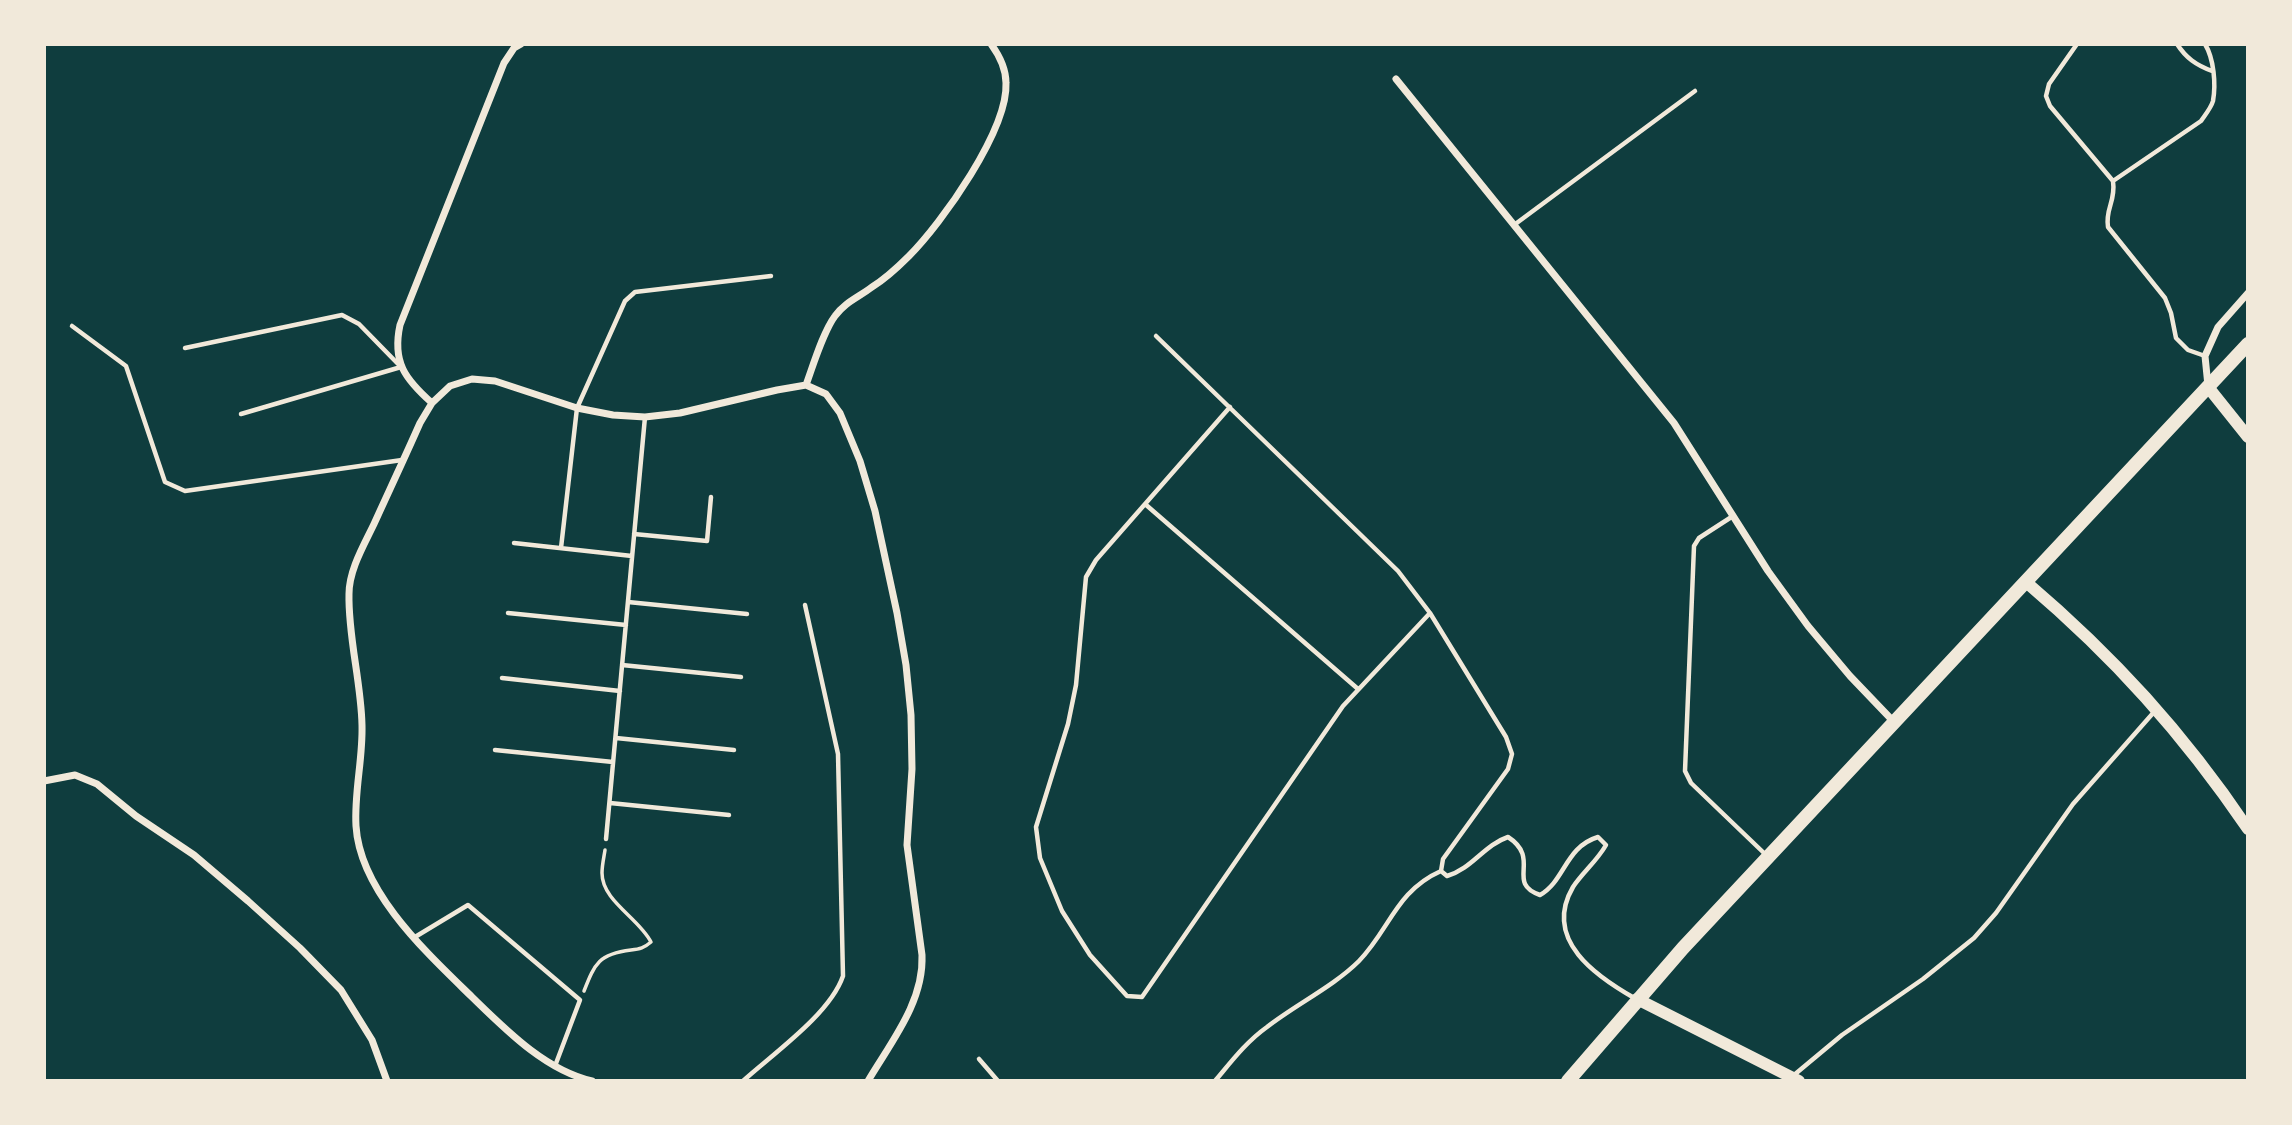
<!DOCTYPE html>
<style>
body{margin:0}
#map{position:relative;width:2292px;height:1125px;overflow:hidden;background:#0f3d3e;font-family:"Sofia Sans Condensed",sans-serif}
canvas{display:block}
.frame{position:absolute;inset:0;border:46px solid #f1e9da;pointer-events:none}
</style>
<div id="map">
<canvas width="2292" height="1125"></canvas>
<div class="frame"></div>
</div>
<script>
const g = document.querySelector('canvas').getContext('2d');
g.lineJoin = 'round';
function strokePath(path, color, width, dash) {
  g.strokeStyle = color;
  g.lineWidth = width;
  g.lineCap = dash ? 'butt' : 'round';
  g.setLineDash(dash || []);
  g.stroke(path);
}
strokePath(new Path2D(`
 M584 991C595 963 599 954 631 950 640 949 644 948 651 942 639 918 602 901 602 873 602 865 604 857 605 850`), '#f1e9da', 3.5);
strokePath(new Path2D(`
 M2077 44 2049 84 2046 96 2050 106 2113 181C2116 202 2105 208 2108 227L2165 298 2171 313 2176 338 2188 350 2205 356
 M2177 44C2186 58 2196 65 2212 71
 M2113 181 2201 121C2205 115 2211 108 2213 101 2216 84 2214 59 2205 44
 M1514 225 1695 91
 M72 326 126 366 165 482 185 491 402 460
 M1156 336 1398 571 1430 613 1506 737 1512 754 1508 769 1443 859 1441 871 1447 876C1472 869 1484 845 1508 837 1542 859 1505 883 1540 895 1565 881 1565 847 1598 837L1606 845C1597 861 1583 872 1573 887 1542 940 1597 977 1636 999
 M185 348 342 315 359 324 401 367 241 414
 M1230 407 1096 560 1086 577 1076 685 1068 724 1036 827 1040 858 1062 911 1090 955 1127 996 1142 997 1343 706 1430 613
 M1145 504 1358 689
 M1733 516 1699 538 1694 546 1685 771 1691 783 1765 854
 M634 534 707 541 711 497
 M514 543 632 556
 M561 548 577 408 625 301 635 292 771 276
 M628 602 747 614
 M508 613 626 625
 M622 665 741 677
 M502 678 620 691
 M616 738 734 750
 M495 750 613 762
 M610 803 729 815
 M606 839 645 417
 M415 937 468 905 580 1000 555 1066
 M979 1059 998 1081
 M1794 1075 1842 1035 1923 979 1974 938 1996 913 2073 804 2154 712
 M743 1081C774 1053 830 1014 843 976L838 754 805 605
 M1215 1081C1231 1062 1246 1042 1267 1027 1295 1005 1334 986 1359 961 1390 929 1396 891 1441 871`), '#f1e9da', 4.5);
strokePath(new Path2D(`
 M1396 79 1674 423 1768 571 1808 626 1850 676 1894 722
 M806 385C813 366 823 332 835 316 845 302 859 297 872 287 885 279 898 267 909 256 942 223 1008 130 1006 83 1006 69 999 55 991 44
 M2208 386 2205 356 2218 327 2248 293
 M432 403C405 379 392 362 400 325L504 63 514 48 521 44
 M44 781 75 775 97 784 136 816 194 855 248 901 300 948 341 990 372 1040 387 1081
 M592 1081C545 1070 506 1030 472 997 427 953 360 892 356 826 354 792 363 759 362 725 361 681 348 637 349 594 349 570 364 545 374 524 389 491 405 457 420 423L432 403 450 386 472 379 495 381 577 408 613 415 645 417 680 413 777 390 806 385 826 394 840 413 860 461 875 511 897 613 906 665 911 715 912 769 907 845 922 955C924 1002 891 1042 868 1081`), '#f1e9da', 7);
strokePath(new Path2D(`
 M2208 387 2248 437
 M2026 582C2114 657 2183 733 2248 829
 M1637 999 1799 1081`), '#f1e9da', 12);
strokePath(new Path2D(`
 M1568 1081 1683 948 2248 344`), '#f1e9da', 14);
</script>
